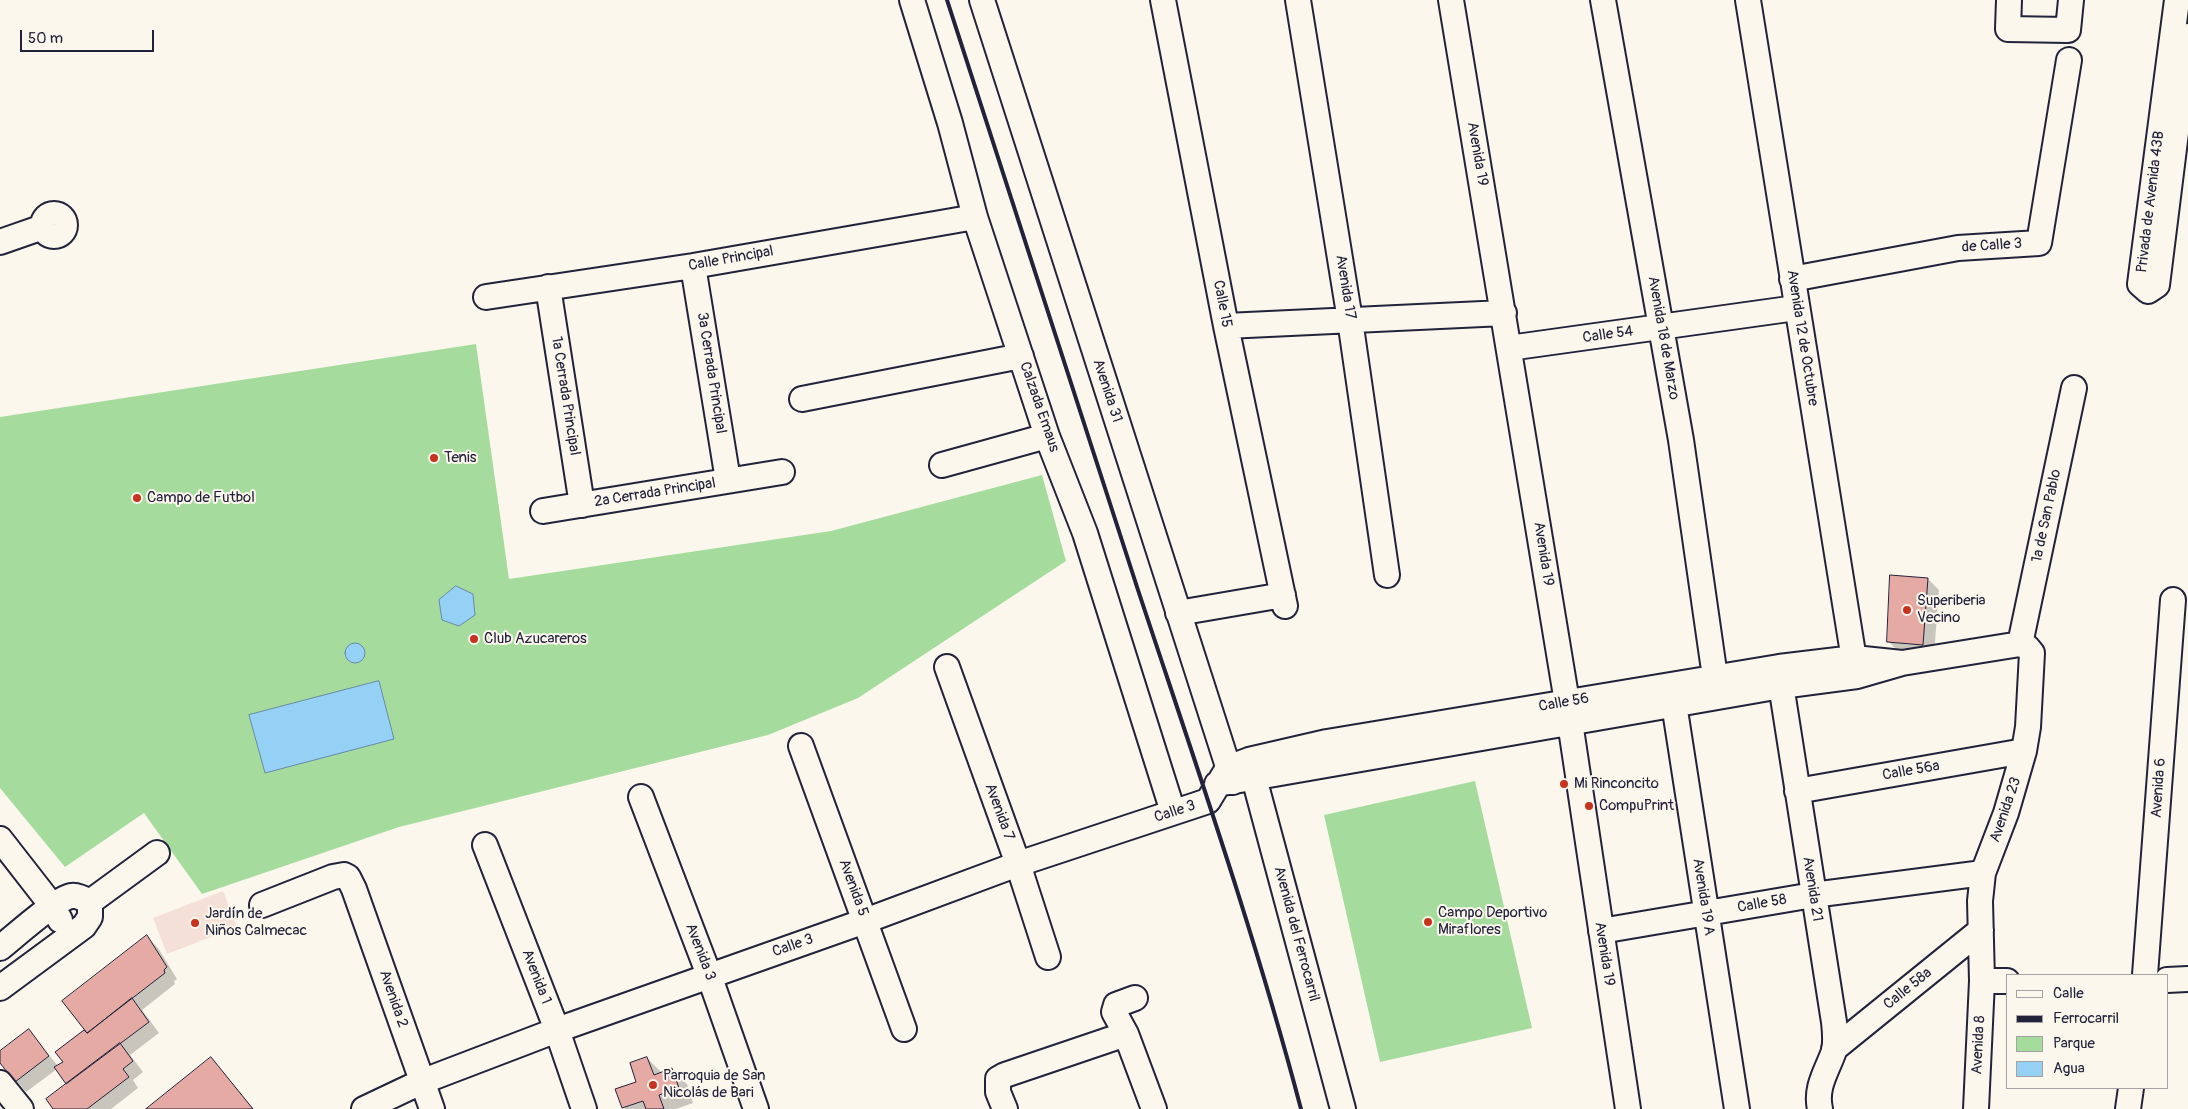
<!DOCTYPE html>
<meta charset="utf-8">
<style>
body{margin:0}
#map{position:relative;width:2188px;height:1109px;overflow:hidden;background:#fbf7ec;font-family:Pangolin,sans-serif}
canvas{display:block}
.legend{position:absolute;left:2006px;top:974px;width:162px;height:115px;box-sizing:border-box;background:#fbf7ec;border:1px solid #a4a2a5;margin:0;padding:6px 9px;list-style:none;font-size:15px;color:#22223b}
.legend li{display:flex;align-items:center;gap:10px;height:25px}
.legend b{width:25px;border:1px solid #a4a2a5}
.scale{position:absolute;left:20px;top:30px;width:134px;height:22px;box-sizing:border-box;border:2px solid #22223b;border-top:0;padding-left:6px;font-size:15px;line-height:18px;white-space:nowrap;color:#22223b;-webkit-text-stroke:4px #fbf7ec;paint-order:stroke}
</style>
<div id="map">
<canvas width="2188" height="1109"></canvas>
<ul class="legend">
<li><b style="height:6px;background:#fbf7ec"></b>Calle</li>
<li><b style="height:6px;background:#22223b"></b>Ferrocarril</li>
<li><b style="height:14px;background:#a6db9e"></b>Parque</li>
<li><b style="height:14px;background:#95d0f5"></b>Agua</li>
</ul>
<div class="scale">50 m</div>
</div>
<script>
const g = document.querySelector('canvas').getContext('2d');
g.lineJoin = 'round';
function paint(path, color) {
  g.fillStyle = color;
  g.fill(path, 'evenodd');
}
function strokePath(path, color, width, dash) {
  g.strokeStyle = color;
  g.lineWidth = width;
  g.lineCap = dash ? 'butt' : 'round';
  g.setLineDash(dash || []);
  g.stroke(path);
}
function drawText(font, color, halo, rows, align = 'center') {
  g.font = font + ' Pangolin,sans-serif';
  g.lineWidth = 4;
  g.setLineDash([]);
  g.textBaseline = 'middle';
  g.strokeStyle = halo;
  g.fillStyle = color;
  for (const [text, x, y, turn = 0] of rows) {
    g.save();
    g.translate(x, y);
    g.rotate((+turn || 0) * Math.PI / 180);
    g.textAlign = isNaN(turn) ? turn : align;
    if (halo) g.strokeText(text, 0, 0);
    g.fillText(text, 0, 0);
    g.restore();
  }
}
paint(new Path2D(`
 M223 891 237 927 167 954 153 918Z`), '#f4e0d6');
paint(new Path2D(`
 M476 344 509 579 831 531 1042 475 1066 561 858 698 768 735 399 827 202 894 144 813 65 867 0 788V417Z
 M1475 781 1532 1028 1380 1062 1324 815Z`), '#a6db9e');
const water = new Path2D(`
 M456 586 473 594 475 615 459 626 442 620 439 600Z
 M345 653a10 10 0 1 1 20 0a10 10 0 1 1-20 0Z
 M379 681 394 739 265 773 249 715Z`);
paint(water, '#95d0f5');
strokePath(water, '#678aab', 1);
paint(new Path2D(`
 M1928 579 1939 590 1934 655 1899 652 1888 641Z
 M147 937 158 948 177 979 174 981 175 984 142 1010 159 1033 130 1055 143 1072 133 1080 138 1088 111 1109H55L68 1085 57 1069 26 1092 0 1061V1053L29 1031 58 1066 64 1062 57 1052 86 1030Z
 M647 1058 662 1073 672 1070 687 1084 693 1103 676 1109H625L617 1090 638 1083Z
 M211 1059 254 1109H148Z`), '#0003');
const building = new Path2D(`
 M1890 575 1928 578 1923 645 1887 642Z
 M147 935 167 967 164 970 165 973 87 1033 62 1001Z
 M132 998 149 1022 66 1084 54 1067 63 1062 55 1052 84 1030 87 1033Z
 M29 1029 49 1056 15 1082 0 1063V1051Z
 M120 1043 133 1061 123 1069 129 1077 87 1109H53L46 1099Z
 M211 1057 253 1109H146Z
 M647 1057 654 1075 672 1068 679 1088 659 1095 664 1109H646L643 1101 622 1108 615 1089 636 1082 630 1063Z`);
paint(building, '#e5aaa4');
strokePath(building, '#22223b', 1);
const minor = new Path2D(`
 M912 0 950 123 975 217 1047 436 1085 533 1173 812
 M982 0 1233 782
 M1163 0 1226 326 1285 606
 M1298 0 1350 320 1387 575
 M1451 0 1567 702 1628 1109
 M1603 0 1681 440 1715 677
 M1748 0 1856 672
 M2009 0 2008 29 2068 30 2071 0
 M2177 0 2140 284 2148 291 2157 285 2188 36
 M43 225a11 11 0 1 1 22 0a11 11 0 1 1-22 0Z
 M0 242 43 227
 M693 266 728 480
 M1792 279 1958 248 2039 243 2069 60
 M548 287 582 505
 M486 297 693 266 975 217
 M1226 326 1504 313
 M1509 348 1796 308
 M802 399 1021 356
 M942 465 1047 436
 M543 511 782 472
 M1178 613 1283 595
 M2020 644 2074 388
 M947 667 1018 864 1048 957
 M1779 672 1834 1022C1835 1031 1836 1042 1834 1051 1827 1071 1815 1087 1820 1109
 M1672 691 1737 1109
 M801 746 904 1029
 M1250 763 1343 1109
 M1217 784 1781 686 1857 676 1902 663 2020 644
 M1797 791 2024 751
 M641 797 709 975 756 1109
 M0 839 53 907 60 920
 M485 845 557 1030 584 1109
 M90 902 157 853
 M262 905 333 877 344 875 348 877 354 889 432 1109
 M1601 931 1813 895 1983 873
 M0 948C14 937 56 899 71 896 77 895 84 899 90 902V917L84 926 0 988
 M2145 975 2173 600
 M2167 980 2188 979
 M1982 981H2007
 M1135 998 1116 1005 1114 1012 1126 1034 1154 1109
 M1834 1049 1981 930
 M0 1083 21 1109
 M364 1109 421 1082 557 1030 865 921 1018 864 1208 801 1228 768 1249 760 1327 742 1779 667 1854 658 1902 663
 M1005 1109 998 1092V1079L1005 1075 1126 1034
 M1976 1109 1982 981 1980 901 1983 873 2006 813 2024 751 2028 727 2032 653 2027 647 2020 644
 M2128 1109 2131 1088`);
strokePath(minor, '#22223b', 28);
strokePath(minor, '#fbf7ec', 24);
strokePath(new Path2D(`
 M947 0C1010 197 1073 394 1138 590 1195 762 1255 934 1301 1109`), '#22223b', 4);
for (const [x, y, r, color] of [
 [434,458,5,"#c8321e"],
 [137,498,5,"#c8321e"],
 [1907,610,5,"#c8321e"],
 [474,639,5,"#c8321e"],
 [1564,784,5,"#c8321e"],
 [1589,806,5,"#c8321e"],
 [1428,922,5,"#c8321e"],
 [195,923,5,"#c8321e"],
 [653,1085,5,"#c8321e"]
]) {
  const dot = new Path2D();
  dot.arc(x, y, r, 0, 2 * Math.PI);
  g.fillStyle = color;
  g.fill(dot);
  strokePath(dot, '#fbf7ec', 2);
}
drawText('15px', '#22223b', '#fbf7ec', [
 ["Avenida 19",1477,154,80],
 ["Privada de Avenida 43B",2151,202,-83],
 ["de Calle 3",1992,246,-4],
 ["Calle Principal",731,259,-10],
 ["Avenida 17",1345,287,81],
 ["Calle 15",1222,304,79],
 ["Calle 54",1608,335,-8],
 ["Avenida 18 de Marzo",1663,338,80],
 ["Avenida 12 de Octubre",1802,338,81],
 ["3a Cerrada Principal",711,373,81],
 ["Avenida 31",1107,391,72],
 ["1a Cerrada Principal",565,396,81],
 ["Calzada Emaus",1039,407,71],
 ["2a Cerrada Principal",655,493,-9],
 ["1a de San Pablo",2047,516,-78],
 ["Avenida 19",1543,554,81],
 ["Calle 56",1564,703,-10],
 ["Calle 56a",1911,771,-10],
 ["Avenida 6",2159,788,-86],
 ["Avenida 23",2006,810,-71],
 ["Avenida 7",999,812,70],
 ["Calle 3",1175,812,-18],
 ["Avenida 5",853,888,70],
 ["Avenida 21",1812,889,81],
 ["Avenida 19 A",1703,897,81],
 ["Calle 58",1762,904,-10],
 ["Avenida del Ferrocarril",1296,934,75],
 ["Calle 3",793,946,-19],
 ["Avenida 3",700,952,69],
 ["Avenida 19",1604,954,81],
 ["Avenida 1",536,977,69],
 ["Calle 58a",1908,989,-39],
 ["Avenida 2",393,999,71],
 ["Avenida 8",1979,1045,-87]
]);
drawText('15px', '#22223b', '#fbf7ec', [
 ["Tenis",444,458],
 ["Campo de Futbol",147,498],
 ["Superiberia",1917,601],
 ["Vecino",1917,618],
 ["Club Azucareros",484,639],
 ["Mi Rinconcito",1574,784],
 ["CompuPrint",1599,806],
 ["Campo Deportivo",1438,913],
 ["Miraflores",1438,930],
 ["Jardín de",205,914],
 ["Niños Calmecac",205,931],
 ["Parroquia de San",663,1076],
 ["Nicolás de Bari",663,1093]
], 'left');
</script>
